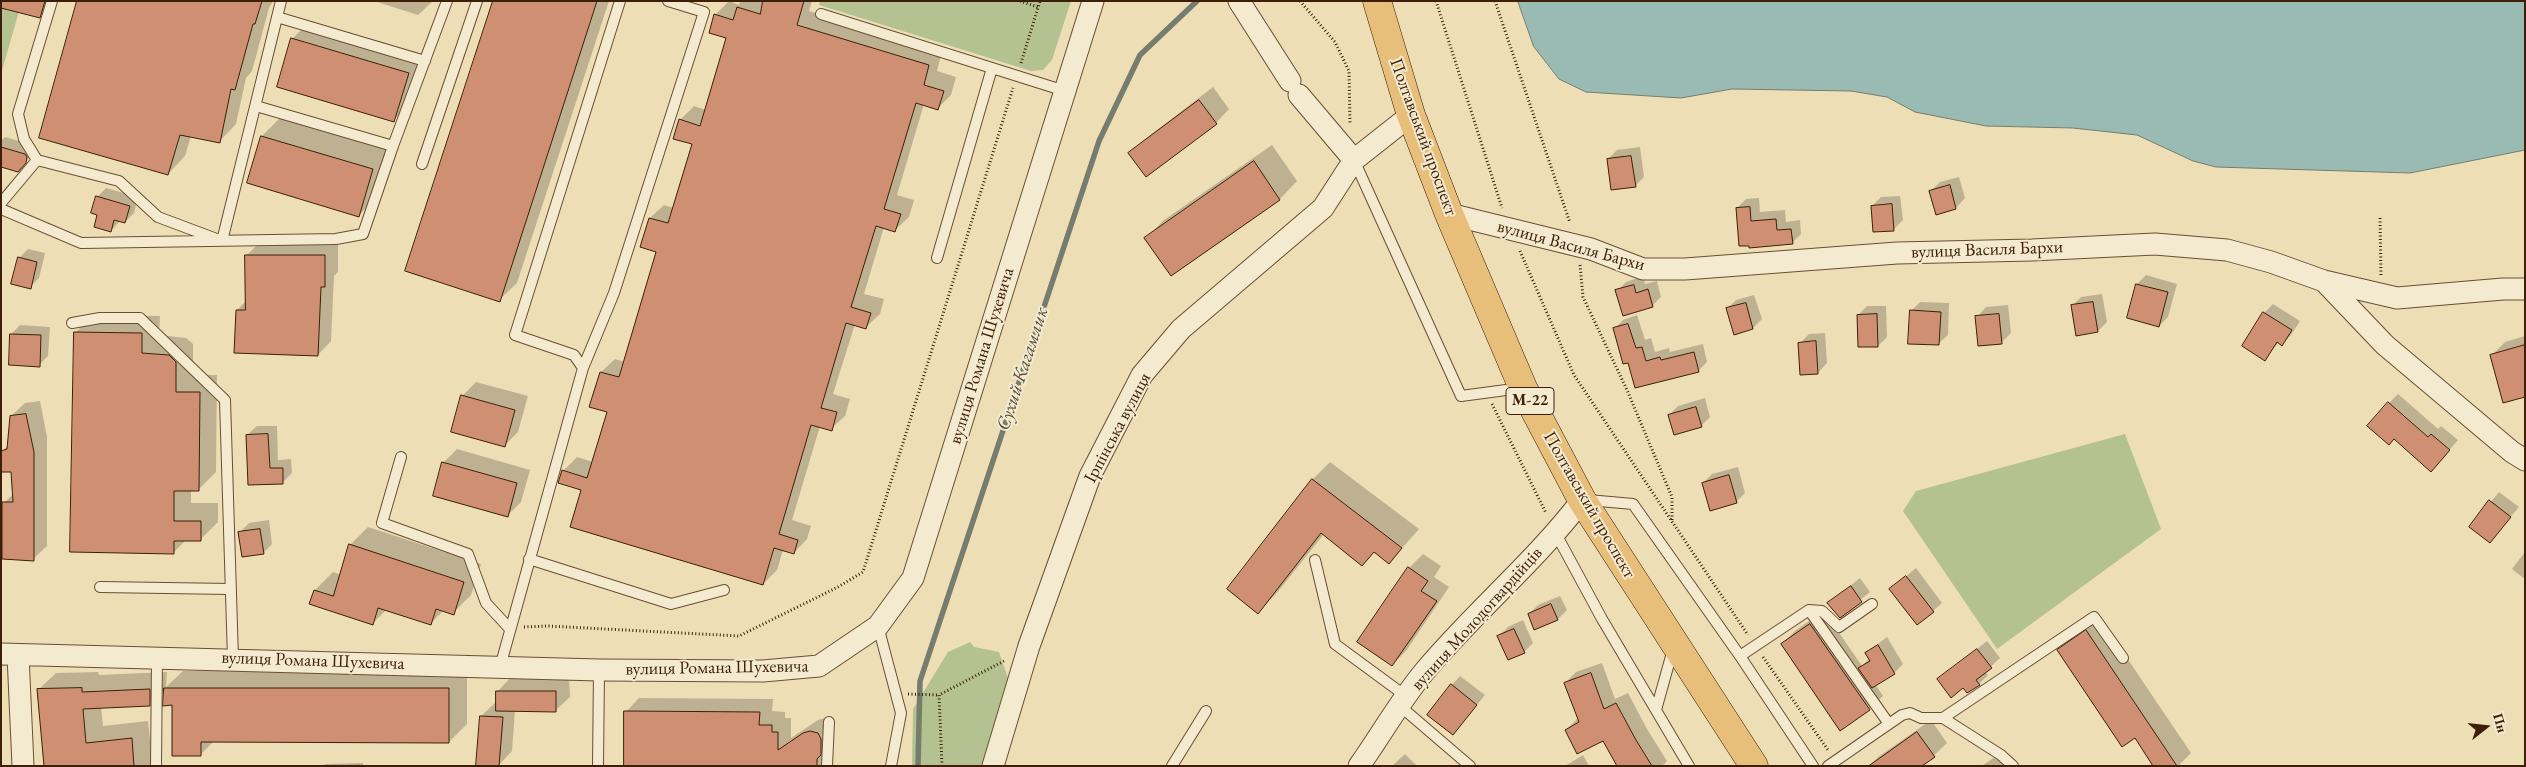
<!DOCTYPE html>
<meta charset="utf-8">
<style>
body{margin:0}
#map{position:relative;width:2526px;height:767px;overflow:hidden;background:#eedeb6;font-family:"EB Garamond",serif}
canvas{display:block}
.frame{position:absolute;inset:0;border:2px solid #3c1f06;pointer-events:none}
.north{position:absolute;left:2461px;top:702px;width:50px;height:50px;-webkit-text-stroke:4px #f4ead0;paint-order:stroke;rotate:74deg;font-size:14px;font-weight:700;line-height:20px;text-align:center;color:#3c1f06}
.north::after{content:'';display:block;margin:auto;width:18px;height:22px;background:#3c1f06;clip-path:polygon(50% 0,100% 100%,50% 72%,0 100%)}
</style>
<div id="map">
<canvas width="2526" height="767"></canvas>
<div class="frame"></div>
<div class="north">Пн</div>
</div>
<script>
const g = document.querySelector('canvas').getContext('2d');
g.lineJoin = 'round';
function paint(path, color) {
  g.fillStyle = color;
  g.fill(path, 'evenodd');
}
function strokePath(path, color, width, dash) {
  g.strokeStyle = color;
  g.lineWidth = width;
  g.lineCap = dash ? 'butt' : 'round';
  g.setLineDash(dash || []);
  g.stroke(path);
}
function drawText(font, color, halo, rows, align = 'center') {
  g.font = font + ' "EB Garamond",serif';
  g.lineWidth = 4;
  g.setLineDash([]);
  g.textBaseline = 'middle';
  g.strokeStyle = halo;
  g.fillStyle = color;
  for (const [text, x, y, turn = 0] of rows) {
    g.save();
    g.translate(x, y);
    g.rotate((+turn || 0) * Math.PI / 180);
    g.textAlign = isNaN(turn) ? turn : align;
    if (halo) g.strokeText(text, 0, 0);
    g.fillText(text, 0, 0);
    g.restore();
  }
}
paint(new Path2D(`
 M1 1H22L1 74Z
 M820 1H1071L1052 60 1043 70 1031 71 819 5Z
 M2125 434 2161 529 1997 649 1903 511 1916 491Z
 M970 642 974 647 999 652 1011 687 986 766H912L913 709 948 652Z`), '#b4c291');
const water = new Path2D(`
 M1518 1H2525V150L2410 173 2216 167 2193 161 2137 135 2073 128 1986 126 1915 112 1887 97 1851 91 1732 89 1681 98 1586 92 1559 79 1534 47Z`);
paint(water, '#9abbb4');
strokePath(water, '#747d6e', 1);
paint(new Path2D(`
 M24 1H50L48 8 39 17Z
 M79 1H273L269 8 252 71 246 78 236 124 219 142 191 136 185 156 168 174Z
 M374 1H433L418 15Z
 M494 1H609L517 283 499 300Z
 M729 1 739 5 740 1H812L809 11 942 51 937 71 956 77 951 95 938 108 924 104 897 195 914 200 909 217 895 230 884 227 864 294 884 299 880 314 866 327 855 324 833 394 850 399 845 416 831 429 820 426 792 520 811 526 807 539 794 553 783 550 777 570 763 584 583 490 563 471 577 457 593 462 608 411 601 372 615 359 625 362 658 252 650 218 664 205 674 208 693 143 680 120 694 106 706 110 728 37 715 15Z
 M310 21 426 55 412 102 394 120 292 39Z
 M1213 87 1229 109 1216 123 1130 153 1144 140Z
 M280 118 390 151 377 197 359 215 249 183 262 136Z
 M5 137 34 145 36 148 34 152 18 170 1 166V141Z
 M1272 145 1297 181 1280 199 1171 275 1146 238 1164 220Z
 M1640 147 1644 177 1635 186 1608 159 1617 150Z
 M1959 177 1965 198 1956 208 1937 213 1931 191 1940 182Z
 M106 188 138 197 134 213 125 222 120 221 111 231 99 214 97 197Z
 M1900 196 1903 220 1894 229 1872 206 1881 197Z
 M1759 198 1760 212 1785 210 1786 222 1800 220 1801 234 1792 243 1750 244 1737 208 1746 199Z
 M260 242H338V272L334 276 331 341 318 355 237 310 246 301V256Z
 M28 249 45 253 39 278 30 287 19 258Z
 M2146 275 2177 284 2168 317 2159 326 2129 317 2137 284Z
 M1643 276 1645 284 1657 281 1661 297 1652 306 1617 291 1626 282Z
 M2102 294 2107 322 2098 331 2072 306 2081 297Z
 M1754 295 1762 319 1753 328 1727 309 1736 300Z
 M1920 302 1949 303 1948 335 1938 344 1911 311Z
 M2273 304 2300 321 2291 335 2282 344 2279 342 2265 359 2264 313Z
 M2008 305 2011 333 2002 342 1977 317 1986 307Z
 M1867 306H1886L1887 337 1878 346 1858 315Z
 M93 315 160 316 159 335 186 338 193 344V375H217L216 472 198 490H191V503H218V522L200 540H186L173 553 75 333Z
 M1637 315 1645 340 1651 338 1655 352 1669 348 1670 352 1703 344 1707 362 1698 371 1628 361 1614 329 1623 320Z
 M20 325 50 327 48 356 39 365 11 334Z
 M1825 333 1827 363 1818 373 1800 343 1809 334Z
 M2525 336V395L2491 356 2505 342Z
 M476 382 528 396 518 432 505 445 462 396Z
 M2398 394 2438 429 2441 426 2458 440 2440 461 2389 403Z
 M1705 398 1710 417 1701 426 1669 415 1678 406Z
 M40 401 47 437V546L33 559 4 503 14 493 12 471 2 452 8 445 11 416 25 403Z
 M257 426H277L278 460 291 459 292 473 283 482 249 483 247 435Z
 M457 449 530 470 521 502 508 515 443 463Z
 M1330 462 1419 529 1389 563 1375 551 1362 564 1324 534 1276 594 1258 612 1312 480Z
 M1738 467 1745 493 1736 502 1703 483 1712 474Z
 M2499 492 2519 507 2490 541 2471 526Z
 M269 520 272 544 263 553 240 532 249 523Z
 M368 527 481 564 471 595 453 613 444 610 430 624 387 609 372 624 310 603 315 590 333 572 341 575 350 545Z
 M2525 552V579L2512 569Z
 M1423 554 1441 566 1434 577 1449 587 1406 651 1392 665 1359 641 1409 568Z
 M1916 568 1942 603 1933 611 1891 589Z
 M1860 578 1870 592 1840 616 1829 603Z
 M1560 596 1567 610 1558 619 1529 614 1538 605Z
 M1824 611 1862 666 1870 658 1866 653 1887 637 1903 664 1894 673 1875 684 1883 696 1869 709 1782 644 1796 630Z
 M2100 618 2191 753 2178 766H2154L2135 737 2058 650 2071 637Z
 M1523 620 1533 643 1524 652 1499 636 1508 627Z
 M1987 641 2000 658 1985 672 1988 675 1979 684 1964 687 1939 679Z
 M1602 663 1615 699 1628 693 1647 729 1667 761 1662 766H1619L1603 739 1566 730 1578 718 1565 683 1576 672Z
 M183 671H467V724L449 742 214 741 200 755 165 689 149 705 101 707 103 726 148 721 153 766H45L38 690 56 673 98 672 99 675 167 672 166 687Z
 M1460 676 1485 695 1453 734 1452 685Z
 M511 677 569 678 570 697 556 710H515L512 751 499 765 481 716 495 703H498V691Z
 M639 698 773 699 772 711 785 712V718H791V738L818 720 825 718 832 720 834 725V740L831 744 830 766H625L626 712Z
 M1931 720 1947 743 1923 766H1869L1878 757Z
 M2003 751 2013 766H1982Z
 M1405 754 1417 766H1392Z
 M1583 755 1589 766H1565Z
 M363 763V766H324L325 764Z`), '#0003');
strokePath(new Path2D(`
 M918 766 920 681 1099 141 1140 55 1197 1`), '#747d6e', 5.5);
const building = new Path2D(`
 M1 1H45L40 18 1 8Z
 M77 1H262L255 24H253L235 90 231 89 220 143 180 135 168 175 39 138Z
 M493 1H597L500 302 405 271Z
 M763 1H804L797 25 929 65 924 85 944 91 938 110 916 103 884 209 901 214 895 232 876 226 851 307 871 313 866 329 846 323 821 408 837 412 832 431 811 425 779 534 798 540 794 554 774 548 763 585 570 527 581 490 558 483 562 470 587 478 607 412 589 407 600 372 619 377 656 252 640 247 649 218 668 223 692 144 673 139 679 119 700 126 726 38 709 33 714 14 733 20 737 7 760 14Z
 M291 38 409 73 394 122 277 87Z
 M1199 100 1217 124 1146 177 1128 153Z
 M261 136 373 169 359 217 247 183Z
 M1 147 25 154 27 157 26 163 18 172 1 167Z
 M1631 156 1636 187 1611 190 1607 159Z
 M1254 161 1280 200 1171 276 1144 238Z
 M1950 185 1956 209 1936 215 1929 191Z
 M96 196 130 206 125 223 114 220 111 232 94 227 97 215 91 213Z
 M1892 204 1894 231 1873 232 1871 206Z
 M1750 207 1751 221 1776 219 1777 230 1791 229 1793 244 1749 248V246H1739L1736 208Z
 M245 255H325V287H321L318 356 234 353 236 310H245Z
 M18 257 37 262 31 289 11 284Z
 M2136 284 2168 292 2159 327 2127 318Z
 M1634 285 1636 293 1648 289 1653 307 1623 316 1615 290Z
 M2093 302 2098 332 2076 336 2071 305Z
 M1746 303 1753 329 1734 335 1726 308Z
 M1910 310 1941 312 1939 345 1908 344Z
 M2263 312 2292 330 2282 346 2277 342 2265 361 2242 346Z
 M1877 314 1878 347H1858L1857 315Z
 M1999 314 2002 344 1978 346 1975 316Z
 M1628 324 1636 348 1642 347 1646 361 1660 357 1661 360 1694 352 1699 372 1635 388 1628 363 1623 364 1613 328Z
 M74 332 142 333V353L169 355 176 362V392H200L199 491H174V521H201V541H174V554L70 552Z
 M10 334 41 335 40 367 9 365Z
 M1816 341 1818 374 1800 375 1798 343Z
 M2525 345V397L2503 403 2490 355Z
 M461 395 515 410 505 447 451 432Z
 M2388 402 2428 437 2431 434 2450 450 2431 472 2394 439 2389 445 2367 426Z
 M1696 407 1702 427 1674 435 1668 415Z
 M26 414 34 452V561L2 559V502H13L11 472H1V451L7 449 10 416Z
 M268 434 270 468H283V484L248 485 246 435Z
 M442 462 517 483 508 517 433 496Z
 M1729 475 1737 503 1710 511 1702 483Z
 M1312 479 1402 548 1389 564 1374 552 1362 566 1321 533 1258 614 1227 589Z
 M2489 500 2511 517 2490 543 2469 527Z
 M260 529 264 554 242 557 238 532Z
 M349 544 464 582 454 615 436 609 431 625 378 608 373 625 309 604 314 590 333 596Z
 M1408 567 1428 581 1421 591 1437 601 1392 666 1357 642Z
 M1906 576 1934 612 1917 625 1889 589Z
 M1851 586 1862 602 1840 618 1827 603Z
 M1551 604 1558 620 1534 630 1528 614Z
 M1810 624 1870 710 1840 731 1781 644Z
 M1514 629 1525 653 1508 660 1497 636Z
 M2086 630 2163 745 2177 766H2153L2135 738 2122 747 2057 650Z
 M1878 645 1895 674 1872 688 1858 668 1870 661 1865 653Z
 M1977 649 1992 668 1976 680 1980 685 1967 693 1963 688 1951 698 1937 679Z
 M1591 673 1604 709 1616 703 1636 740 1652 766H1617L1603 741 1577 754 1565 730 1579 722 1564 683Z
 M1451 684 1477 705 1453 735 1427 715Z
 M82 688V692L150 689V706L83 709 86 743 132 738 134 766H44L37 689Z
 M164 688H449V743L201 742V756H172V705L163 706Z
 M496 691H556V712L496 711Z
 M624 711 760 712 759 725H772V732H778V750L803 733 810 731 818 733 821 739V755L817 759V766H624Z
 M480 716 503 717 499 766H476Z
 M1917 732 1935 757 1922 766H1869Z`);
paint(building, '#cf8f73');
strokePath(building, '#3c1f06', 1);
const lane = new Path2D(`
 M821 14 992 68
 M277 17 425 61
 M256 106 393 146 447 1
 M37 160 24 139 18 114 52 1
 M1354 160 1461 396 1521 388
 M422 164 477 1
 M1 203 37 160 119 181 158 217 222 241 281 1
 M1 209 81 243 336 239 363 234 393 146
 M937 258 992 68 1065 91
 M72 323 100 318H140L225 400 233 659
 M583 368 614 293 704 12 668 1
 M401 457 382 523 468 554 486 603 509 628
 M1588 500 1633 504 1740 656 1813 766
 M1556 534 1602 619 1689 766
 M529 559 671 604 724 590
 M1315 560 1335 644 1407 697
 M100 587 231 589
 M1809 610 1889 724
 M878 626 901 713 891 766
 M1740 656 1809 610 1822 611 1839 627 1872 604
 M500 667 583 368 574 355 515 335 620 1
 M1400 706 1470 766
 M1656 710 1673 649
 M1943 718 2001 755 2013 766
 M156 766 157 658
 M598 766 599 670
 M827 766 829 722
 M1172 766 1206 711
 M1828 766 1902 715 1910 713 1921 718H1943L2094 617 2123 658`);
const street = new Path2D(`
 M1239 1 1290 81
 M1299 95 1354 160
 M1449 214 1591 249 1643 269H1685L1897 253 2032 250 2155 244 2227 250 2271 262 2324 281 2397 298 2503 289H2525
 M2324 281 2385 345 2512 452 2525 460
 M1 654 599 670 763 671 819 666 878 626 913 578 1093 1
 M18 655 23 766
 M993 766 1029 646 1090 476 1142 375 1181 329 1323 208 1354 160 1411 115
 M1359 766C1381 735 1400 701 1424 672 1474 612 1535 562 1582 500`);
const highway = new Path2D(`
 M1377 1 1411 115 1449 214 1523 388 1582 500 1754 766`);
strokePath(lane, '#684f32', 12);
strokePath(street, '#684f32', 23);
strokePath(highway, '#3c1f06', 29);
strokePath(new Path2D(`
 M1020 1 1038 7
 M1300 1 1335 42 1349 71 1350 124
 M1436 1 1502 208
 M1495 1 1570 223
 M1021 63 1040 1
 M2380 218 2381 276
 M1520 251 1574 375 1748 635
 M1580 265 1583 297 1627 390 1672 497V520
 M1492 404 1546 513
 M524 627 548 626 739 636 838 587 863 572 1013 88
 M1763 657 1828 750
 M908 694 939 695
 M942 766 939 695 1004 661`), '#3c1f06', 3, [1, 2.5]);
strokePath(lane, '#f4ead0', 10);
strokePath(street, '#f4ead0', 21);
strokePath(highway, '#e7bf7b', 28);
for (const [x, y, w] of [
 [1530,401,48]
]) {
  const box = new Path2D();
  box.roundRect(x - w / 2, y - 13.5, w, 27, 4);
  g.fillStyle = '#f4ead0';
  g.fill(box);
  strokePath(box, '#3c1f06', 1);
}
drawText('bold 16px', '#3c1f06', null, [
 ["М-22",1530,401]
]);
drawText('18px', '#3c1f06', '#f4ead0', [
 ["Полтавський проспект",1423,137,70],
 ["вулиця Василя Бархи",1571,246,15],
 ["вулиця Василя Бархи",1987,250,-2],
 ["вулиця Романа Шухевича",982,356,-73],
 ["Ірпінська вулиця",1118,428,-62],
 ["Полтавський проспект",1589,505,60],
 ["вулиця Молодогвардійців",1477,619,-48],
 ["вулиця Романа Шухевича",313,661,2],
 ["вулиця Романа Шухевича",717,668,-1]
]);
drawText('italic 19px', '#584e3a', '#f4ead0', [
 ["Сухий Кагамлик",1023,369,-72]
]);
</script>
